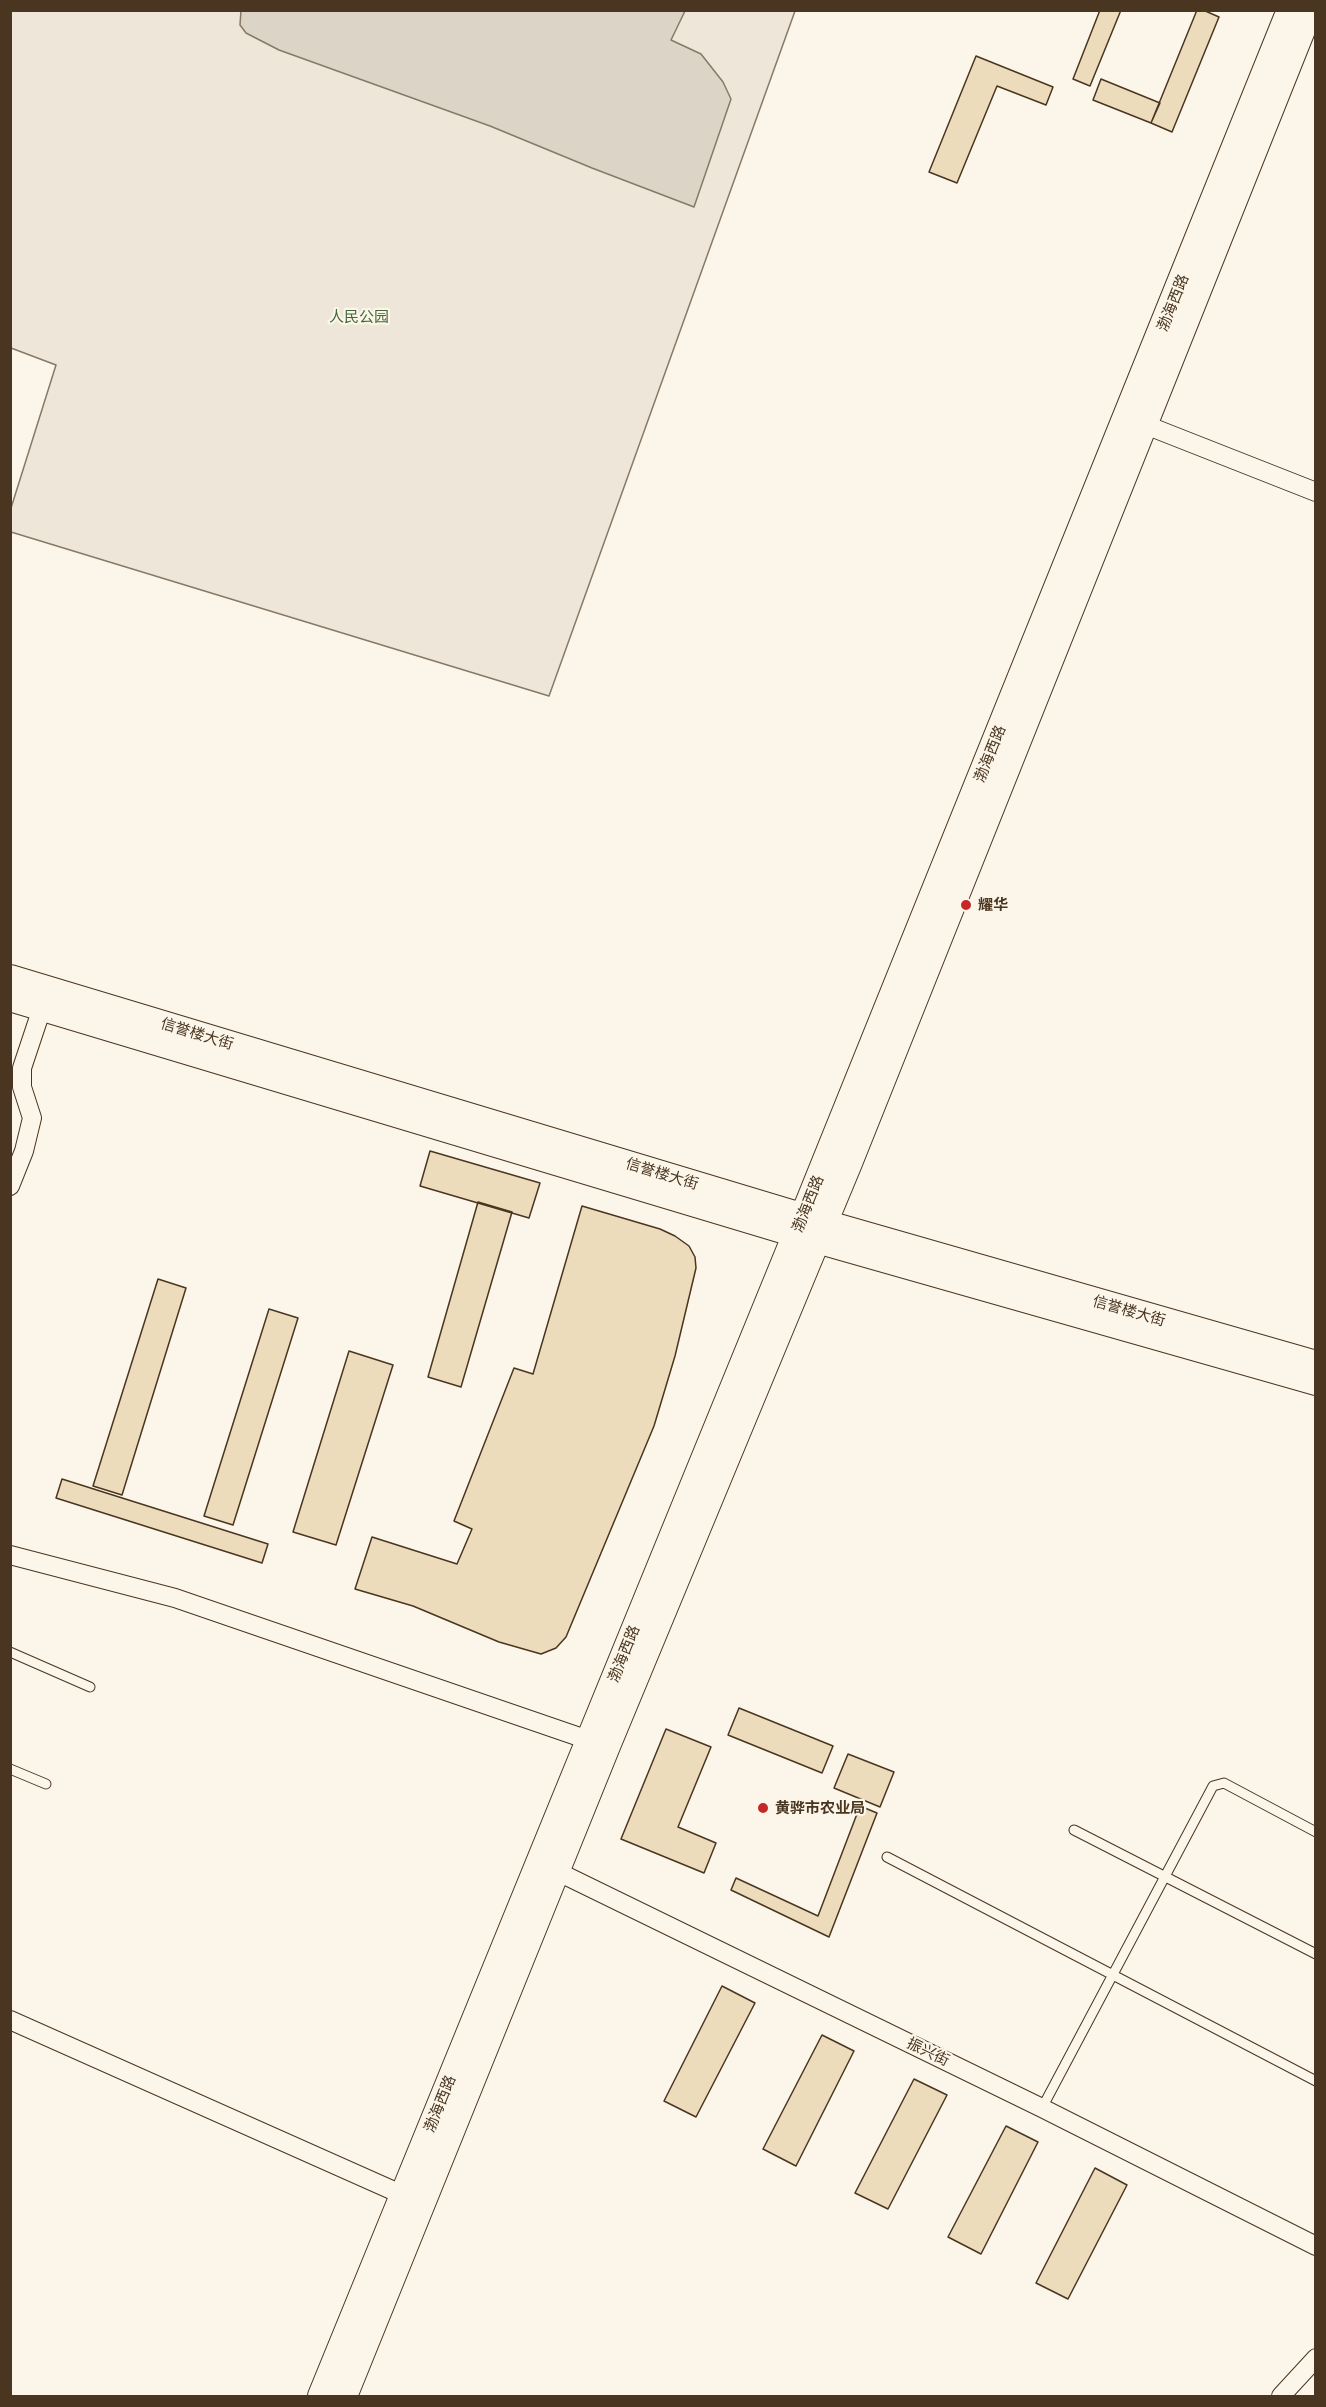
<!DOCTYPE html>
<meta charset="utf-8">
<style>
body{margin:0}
#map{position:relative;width:1326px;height:2407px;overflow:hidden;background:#fbf6e9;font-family:"Golos Text",sans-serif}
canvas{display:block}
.frame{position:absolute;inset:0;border:12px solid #4a3520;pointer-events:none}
</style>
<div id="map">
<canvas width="1326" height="2407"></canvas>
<div class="frame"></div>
</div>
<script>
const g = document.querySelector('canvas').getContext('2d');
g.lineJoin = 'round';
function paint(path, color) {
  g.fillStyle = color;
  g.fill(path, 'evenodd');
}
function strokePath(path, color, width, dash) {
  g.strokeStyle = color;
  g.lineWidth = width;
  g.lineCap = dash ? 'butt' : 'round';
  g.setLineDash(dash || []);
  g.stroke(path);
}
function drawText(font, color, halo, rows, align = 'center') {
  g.font = font + ' "Golos Text","Noto Sans SC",sans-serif';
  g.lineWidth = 4.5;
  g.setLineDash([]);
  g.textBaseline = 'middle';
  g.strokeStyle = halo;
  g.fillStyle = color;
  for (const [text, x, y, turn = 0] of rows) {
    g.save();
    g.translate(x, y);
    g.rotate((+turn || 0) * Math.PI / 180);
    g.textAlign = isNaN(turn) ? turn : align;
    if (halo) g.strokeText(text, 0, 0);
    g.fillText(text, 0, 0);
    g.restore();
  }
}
const green = new Path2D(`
 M10 11H795L549 696 11 532V508L56 365 11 348Z`);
paint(green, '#ede6d9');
strokePath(green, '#887966', 1.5);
const water = new Path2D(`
 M241 10 685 11 671 40 701 54 723 82 731 99 694 207 592 168 490 126 279 50 246 33 240 25Z`);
paint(water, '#dcd4c6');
strokePath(water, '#887966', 1.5);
const building = new Path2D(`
 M1100 10H1121L1090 86 1073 79Z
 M1197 10H1203L1219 17 1172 132 1151 123Z
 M976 56 1053 87 1046 105 997 86 957 183 929 172Z
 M1101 79 1160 103 1151 123 1093 100Z
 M430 1151 540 1183 529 1218 420 1186Z
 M478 1202 512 1212 461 1387 428 1377Z
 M582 1206 660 1229 675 1236 689 1246 695 1257 696 1268 675 1356 654 1426 566 1637 556 1648 541 1654 499 1642 413 1606 355 1589 372 1537 457 1564 472 1529 454 1521 514 1368 533 1374Z
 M158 1279 186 1288 122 1495 93 1486Z
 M269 1309 298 1318 233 1525 204 1516Z
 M349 1351 393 1365 336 1545 293 1532Z
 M62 1479 268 1544 262 1563 56 1498Z
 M739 1708 833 1746 822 1773 728 1735Z
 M666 1729 711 1747 678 1827 716 1843 704 1873 621 1839Z
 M848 1754 894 1772 880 1807 834 1788Z
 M860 1806 877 1813 829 1937 731 1890 736 1878 818 1916Z
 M722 1986 755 2003 696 2117 664 2101Z
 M822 2035 854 2051 796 2166 763 2149Z
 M914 2079 947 2095 888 2209 855 2193Z
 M1006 2126 1038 2142 981 2254 948 2237Z
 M1095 2168 1127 2185 1068 2299 1036 2283Z`);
paint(building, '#ecdcbc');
strokePath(building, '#4a3520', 1.5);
const lane = new Path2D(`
 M10 1652 90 1687
 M10 1769 46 1784
 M1074 1830 1316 1954
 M887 1857 1316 2081
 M1042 2108 1213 1786 1224 1783 1316 1832`);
const street = new Path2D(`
 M1133 420 1316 492
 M10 1186 24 1151 32 1118 22 1087V1068L45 999
 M10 1555 175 1598 600 1744
 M548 1867 1042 2108 1316 2246
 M10 2020 412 2199
 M1281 2396 1316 2358`);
const secondary = new Path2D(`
 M10 978 824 1223 1316 1364
 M10 998 796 1234 1316 1382
 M321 2396 796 1234 1290 10
 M344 2396 607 1746 849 1163 1310 10`);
strokePath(lane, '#4a3520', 11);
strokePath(street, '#4a3520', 20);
strokePath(secondary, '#4a3520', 28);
strokePath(lane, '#fbf6e9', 9);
strokePath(street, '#fbf6e9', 18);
strokePath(secondary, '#fbf6e9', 26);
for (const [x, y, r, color] of [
 [966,905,6,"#c62828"],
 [763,1808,6,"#c62828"]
]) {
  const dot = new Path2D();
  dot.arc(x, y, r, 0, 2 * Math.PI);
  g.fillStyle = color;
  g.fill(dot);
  strokePath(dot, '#fbf6e9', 2);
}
drawText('15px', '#4a3520', '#fbf6e9', [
 ["渤海西路",1173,303,-68],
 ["渤海西路",990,754,-68],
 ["信誉楼大街",197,1034,17],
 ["信誉楼大街",662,1174,17],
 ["渤海西路",808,1204,-68],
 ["信誉楼大街",1129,1311,16],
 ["渤海西路",624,1654,-68],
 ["振兴街",928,2052,26],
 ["渤海西路",440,2104,-68]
]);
drawText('15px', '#436837', '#fbf6e9', [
 ["人民公园",359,317]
]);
drawText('bold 15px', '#4a3520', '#fbf6e9', [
 ["耀华",978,905],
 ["黄骅市农业局",775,1808]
], 'left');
</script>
